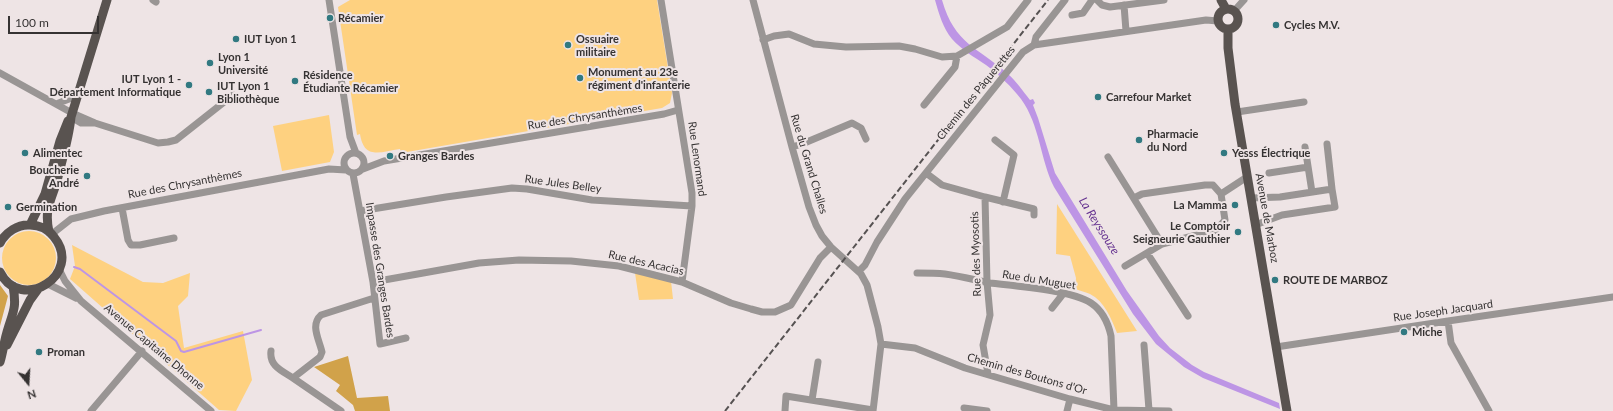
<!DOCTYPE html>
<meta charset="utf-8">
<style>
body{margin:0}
#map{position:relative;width:1613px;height:411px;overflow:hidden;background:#eee4e5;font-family:Lato,sans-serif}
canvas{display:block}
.north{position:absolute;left:8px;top:363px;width:40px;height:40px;-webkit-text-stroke:3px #eee4e5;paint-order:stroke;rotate:162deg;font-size:11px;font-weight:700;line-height:16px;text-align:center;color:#353232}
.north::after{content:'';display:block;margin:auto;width:14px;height:18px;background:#353232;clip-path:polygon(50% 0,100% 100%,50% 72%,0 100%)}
.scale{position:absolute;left:8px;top:16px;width:91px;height:18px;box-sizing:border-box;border:2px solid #353232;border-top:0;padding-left:5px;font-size:12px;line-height:14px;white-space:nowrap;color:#353232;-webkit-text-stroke:3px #eee4e5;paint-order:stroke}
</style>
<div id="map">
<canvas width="1613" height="411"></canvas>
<div class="north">N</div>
<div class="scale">100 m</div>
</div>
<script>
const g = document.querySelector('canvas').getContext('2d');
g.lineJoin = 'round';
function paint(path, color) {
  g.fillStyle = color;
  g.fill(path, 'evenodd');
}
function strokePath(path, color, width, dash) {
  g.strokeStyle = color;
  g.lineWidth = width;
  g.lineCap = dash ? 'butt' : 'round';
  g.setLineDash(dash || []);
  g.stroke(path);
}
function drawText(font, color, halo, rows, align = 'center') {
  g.font = font + ' Lato,sans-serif';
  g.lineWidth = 4;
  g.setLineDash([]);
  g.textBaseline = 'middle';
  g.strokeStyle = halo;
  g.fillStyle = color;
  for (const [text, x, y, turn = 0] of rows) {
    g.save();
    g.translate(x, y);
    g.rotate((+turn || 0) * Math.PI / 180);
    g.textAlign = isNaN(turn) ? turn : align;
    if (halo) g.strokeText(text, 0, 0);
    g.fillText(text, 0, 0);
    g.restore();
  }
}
paint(new Path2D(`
 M350 0H657L672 93 670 103 662 108 401 153 400 149C380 152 364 160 360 134L357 135 338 7Z
 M329 115 334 152 330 162 282 171 273 126Z
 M1057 204 1137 331 1117 333C1111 318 1105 302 1090 294 1086 292 1080 291 1075 289L1076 278 1070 256 1056 254Z
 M2 258a27 27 0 1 1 54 0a27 27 0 1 1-54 0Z
 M72 245 143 282 163 283 190 273 188 296 178 306 184 348 243 331 252 380 236 411 219 410 70 279 75 266Z
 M635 273 671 281 673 299 639 300Z`), '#fed180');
paint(new Path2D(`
 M0 285 8 296 0 326Z
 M348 356 357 398 388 396 390 411H355L353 405 336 391 340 385 314 367Z`), '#d1a24a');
paint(new Path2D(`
 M935 0H942C955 45 977 46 1008 74 1016 81 1023 91 1030 100L1033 99 1035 103 1033 105 1038 118 1055 173 1127 291 1159 336 1170 348 1192 365 1204 372 1279 403 1280 409 1203 378 1184 367 1156 344 1133 314 1054 187C1040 159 1040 125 1021 99 1012 87 998 74 986 65 974 57 962 50 952 39 943 28 939 14 935 0Z`), '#bd95e5');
strokePath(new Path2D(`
 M74 267 80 269 176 341 181 351 184 352 261 330`), '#bd95e5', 2);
strokePath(new Path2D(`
 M153 0 156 2
 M329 0 350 137 356 153
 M661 0 692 193V206L682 282
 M753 0 792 147 809 207 816 225 822 236 831 247 861 274 867 285 878 327 881 344 873 411
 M1097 0 1102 5 1110 7 1164 0
 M1124 5 1126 31
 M1234 11 1244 0
 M1072 15 1083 13 1092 0
 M763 40 774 36 789 34 814 44 846 47 899 46 915 49 942 57 957 56 1007 27 1028 0
 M1034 45 1036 37 1065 0
 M0 73 72 113 95 123 158 143 168 142 176 140 233 95
 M56 104 77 96
 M924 105 955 67 957 56
 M1237 112 1304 102
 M71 117 81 123H93
 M995 140 1014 155 1003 202
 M1327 144 1332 189
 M792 147 802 144 852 123 861 128 866 139
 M1305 147 1312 192
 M344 163a10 10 0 1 1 20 0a10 10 0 1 1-20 0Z
 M1108 157 1162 244
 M363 169 384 161 664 114 678 110
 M926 173 942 185 985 197 987 282 990 315 983 345 988 374
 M1269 173 1308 167
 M353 174 373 282 380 344 406 338
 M985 197 1034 209V215
 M1134 198 1142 194 1205 185H1213L1221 194 1247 177
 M1251 198 1280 197 1332 189 1335 207 1282 215 1255 225
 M122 208 128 240 131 245H140L174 238
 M360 211 446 197 512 188 527 189 592 200 692 206
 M52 234 71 219 104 211 329 169 346 170
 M1147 253 1188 316
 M1125 266 1162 244 1216 230 1225 220 1221 194
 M59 269 65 281 81 301 211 411
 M859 271 865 265 877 242 905 199 1023 52 1034 45 1206 20 1218 21
 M917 273C926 273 936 273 945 274 960 276 975 280 990 283 1015 286 1072 290 1091 303 1103 311 1108 322 1111 336L1114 410
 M373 282 479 263 519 260 571 261 619 266 682 282 731 303 751 309 762 312H775L791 305 820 258 831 247
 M48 284 76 298
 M1052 308 1063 294
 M1448 321 1451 343 1489 411
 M881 344 915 348 965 368 1070 399 1114 410 1169 411
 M1144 345 1149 410
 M1276 347 1448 321 1613 297
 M271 351C269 366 282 371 293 378
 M812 400 818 362
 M964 408 987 411
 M91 411 142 351
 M341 411 293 378 320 357 322 352C319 339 310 325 321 315L374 298
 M785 411 786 396 873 410
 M1067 411 1070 399`), '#999594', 7);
strokePath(new Path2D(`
 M1221 0 1226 9
 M1218 19a10 10 0 1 1 20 0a10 10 0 1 1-20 0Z
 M1228 29V48L1235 104 1287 411
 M30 225 45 194 60 141 68 121
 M49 232C44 209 51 201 57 181 62 160 69 138 71 117L107 0
 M0 243C6 232 18 224 30 225 40 225 49 230 54 237 84 274 21 314 0 272
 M7 345 30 300 38 289
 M0 362C3 352 4 342 7 332 13 311 17 309 13 286`), '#595350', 9);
strokePath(new Path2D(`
 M725 411 1048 0`), '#565252', 2, [6, 3]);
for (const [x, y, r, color] of [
 [330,18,4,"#317981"],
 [1276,25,4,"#317981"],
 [236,39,4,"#317981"],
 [568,45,4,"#317981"],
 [210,63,4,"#317981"],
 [580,78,4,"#317981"],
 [295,81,4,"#317981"],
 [189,85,4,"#317981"],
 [209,92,4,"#317981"],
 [1098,97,4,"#317981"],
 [1139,140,4,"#317981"],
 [25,153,4,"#317981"],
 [1224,153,4,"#317981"],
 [390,156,4,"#317981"],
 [87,176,4,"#317981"],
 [1235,205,4,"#317981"],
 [8,207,4,"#317981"],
 [1238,232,4,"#317981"],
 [1275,280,4,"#317981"],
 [1404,332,4,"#317981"],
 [39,352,4,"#317981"]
]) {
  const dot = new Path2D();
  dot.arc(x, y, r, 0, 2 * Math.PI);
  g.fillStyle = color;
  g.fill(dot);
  strokePath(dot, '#eee4e5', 1.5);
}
drawText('bold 11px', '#353232', '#eee4e5', [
 ["Récamier",338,18],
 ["Cycles M.V.",1284,25],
 ["IUT Lyon 1",244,39],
 ["Ossuaire",576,39],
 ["militaire",576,52],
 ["Lyon 1",218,57],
 ["Université",218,70],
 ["Monument au 23e",588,72],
 ["régiment d'infanterie",588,85],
 ["Résidence",303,75],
 ["Étudiante Récamier",303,88],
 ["IUT Lyon 1 -",181,79,"right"],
 ["Département Informatique",181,92,"right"],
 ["IUT Lyon 1",217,86],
 ["Bibliothèque",217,99],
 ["Carrefour Market",1106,97],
 ["Pharmacie",1147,134],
 ["du Nord",1147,147],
 ["Alimentec",33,153],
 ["Yesss Électrique",1232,153],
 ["Granges Bardes",398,156],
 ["Boucherie",79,170,"right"],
 ["André",79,183,"right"],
 ["La Mamma",1227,205,"right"],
 ["Germination",16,207],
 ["Le Comptoir",1230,226,"right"],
 ["Seigneurie Gauthier",1230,239,"right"],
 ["ROUTE DE MARBOZ",1283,280],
 ["Miche",1412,332],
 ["Proman",47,352]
], 'left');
drawText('11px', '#353232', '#eee4e5', [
 ["Chemin des Pâquerettes",976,93,-51],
 ["Rue des Chrysanthèmes",585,117,-9],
 ["Rue Lenormand",697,159,82],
 ["Rue du Grand Challes",809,164,73],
 ["Rue des Chrysanthèmes",185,184,-11],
 ["Rue Jules Belley",563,184,8],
 ["Avenue de Marboz",1267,218,80],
 ["Rue des Myosotis",976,254,-92],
 ["Rue des Acacias",646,263,13],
 ["Impasse des Granges Bardes",380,270,81],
 ["Rue du Muguet",1039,280,9],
 ["Rue Joseph Jacquard",1443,311,-8],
 ["Avenue Capitaine Dhonne",154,347,40],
 ["Chemin des Boutons d'Or",1027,374,16]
]);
drawText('italic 12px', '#673591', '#eee4e5', [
 ["La Reyssouze",1099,226,58]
]);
</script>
